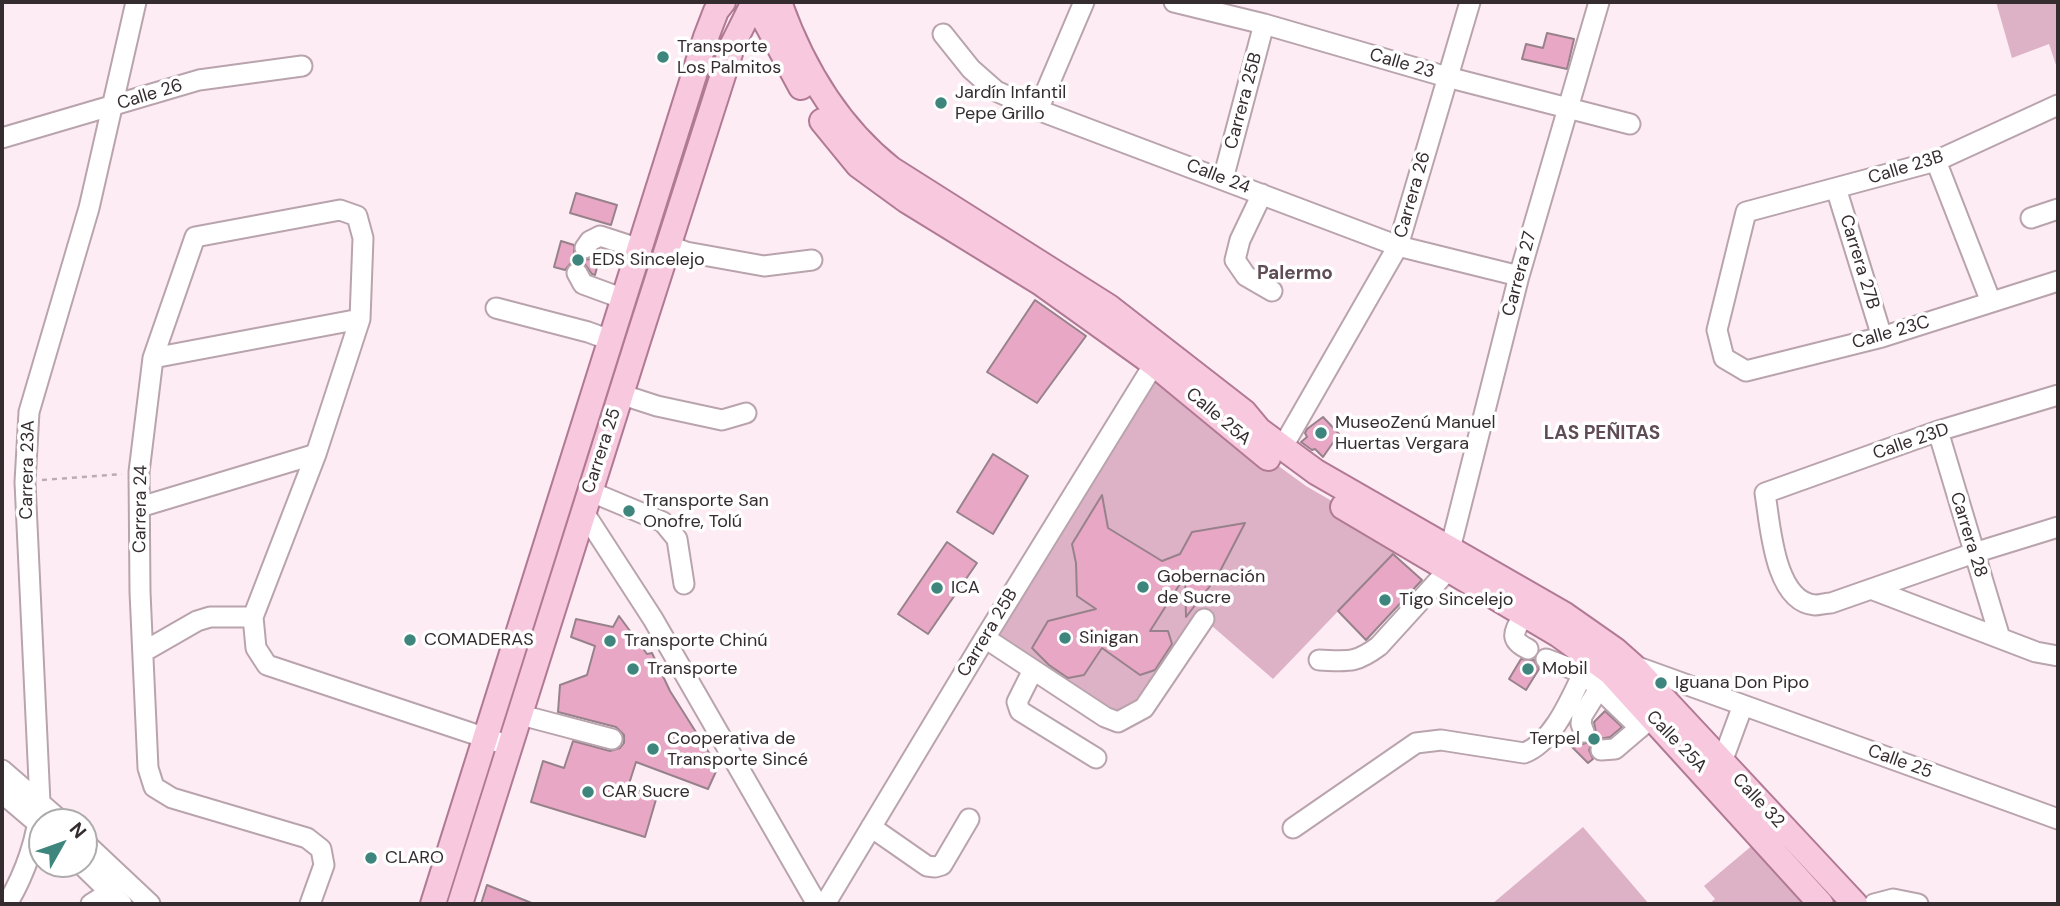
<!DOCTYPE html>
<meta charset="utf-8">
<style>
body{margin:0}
#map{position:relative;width:2060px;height:906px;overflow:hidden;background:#feecf4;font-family:"DM Sans",sans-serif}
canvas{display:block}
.frame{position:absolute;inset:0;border:4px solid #352c30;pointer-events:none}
.north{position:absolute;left:28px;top:808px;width:70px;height:70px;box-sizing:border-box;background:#fff;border:2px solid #aeabac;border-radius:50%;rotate:50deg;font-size:19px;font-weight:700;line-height:28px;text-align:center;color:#352c30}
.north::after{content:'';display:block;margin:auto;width:24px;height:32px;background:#3e857d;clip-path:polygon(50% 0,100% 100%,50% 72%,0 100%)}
</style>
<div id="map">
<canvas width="2060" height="906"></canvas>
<div class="frame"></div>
<div class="north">N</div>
</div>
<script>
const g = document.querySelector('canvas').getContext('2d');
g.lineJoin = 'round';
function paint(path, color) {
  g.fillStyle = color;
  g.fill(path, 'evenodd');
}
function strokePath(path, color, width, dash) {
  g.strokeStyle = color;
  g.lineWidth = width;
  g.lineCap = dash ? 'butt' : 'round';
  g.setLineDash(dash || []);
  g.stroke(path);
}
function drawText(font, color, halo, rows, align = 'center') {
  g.font = font + ' "DM Sans",sans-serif';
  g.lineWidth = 7;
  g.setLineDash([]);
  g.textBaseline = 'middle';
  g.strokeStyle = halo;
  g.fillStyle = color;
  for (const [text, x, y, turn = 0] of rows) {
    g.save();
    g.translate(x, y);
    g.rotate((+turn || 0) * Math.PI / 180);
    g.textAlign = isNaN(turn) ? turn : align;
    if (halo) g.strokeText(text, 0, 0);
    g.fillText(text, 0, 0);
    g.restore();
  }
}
paint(new Path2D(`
 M1996 2H2058V71L2049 44 2012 58Z
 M1154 364 1273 462 1306 486 1399 540 1394 553 1273 679 1204 619 1155 695 1118 722 985 638Z
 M1583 827 1649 904H1492Z
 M1761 838 1821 904H1709L1715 899 1704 886Z`), '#deb2c6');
const building = new Path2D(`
 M1547 33 1574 39 1567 69 1522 59 1526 44 1543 48Z
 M576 193 617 205 611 225 570 213Z
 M561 241 574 245V254L583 260 591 259 598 251 601 252 595 275 592 274 584 263 578 261 571 263 565 270 554 267Z
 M1035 300 1086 336 1037 403 987 372Z
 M1323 417 1339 434 1323 457 1315 449 1312 450 1301 442 1307 437 1305 433 1307 429Z
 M993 454 1028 476 993 534 957 512Z
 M1102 495 1108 528 1162 561 1180 554 1192 532 1245 523 1217 577 1186 617 1185 576 1150 631H1168L1172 644 1155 670 1140 675 1102 648 1084 675 1068 678 1049 665 1032 648 1048 621 1096 609 1077 596 1076 563 1072 544Z
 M947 542 977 563 928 634 898 614Z
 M1393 554 1422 580 1366 640 1338 611Z
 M619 616 647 654 652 653 670 691 718 767 708 789 636 762 628 787 657 796 645 837 531 802 543 761 564 768 573 741 610 751 620 748 624 743V735L616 727 558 712 560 685 587 675 595 646 571 637 576 619 613 627Z
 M1521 659 1534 660 1539 669 1526 690 1509 679Z
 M1605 711 1622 727 1610 737 1594 740 1589 750 1593 759 1588 763 1571 746 1576 741 1583 744 1593 740 1596 733 1594 722Z
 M487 885 534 904H481Z`);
paint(building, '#e8a7c5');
strokePath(building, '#97828b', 2);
const minor = new Path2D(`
 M1174 2 1264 24 1447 77 1630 124
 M943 34 971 69 996 91 1038 110 1398 246 1519 276
 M2058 105 1936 161 1746 212 1717 330 1724 358 1746 371 1882 337 2058 281
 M1038 110 1084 2
 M2 138 199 80 302 66
 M1936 161 1991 302
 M1223 179 1264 24
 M1836 188 1882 337
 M1262 194 1240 240 1235 260 1246 276 1272 291
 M2031 218 2058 209
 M668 245 686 252 764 266 812 260
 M585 248 590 241 600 236 640 249
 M577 273 583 284 624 299
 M496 308 588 332 610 340
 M153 358 360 319
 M620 394 657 406 722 420 746 413
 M2058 395 1938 431 1765 493C1770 523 1774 602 1815 605 1820 605 1826 603 1831 603L1974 553 2058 527
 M1938 431 2000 638
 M1282 448 1398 246 1470 2
 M589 491 663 522 677 539 684 584
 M140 507 316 454
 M583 511 653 619 817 904
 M1450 549 1519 276 1599 2
 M1871 589 2036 652 2058 656
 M1524 614C1515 631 1507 639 1528 649
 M985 638 1105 717 1118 722 1144 708 1204 619
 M143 652 197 621 210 617H253
 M1546 659 1583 673 1640 728
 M1319 660C1348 661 1355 664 1379 646L1449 569
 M1635 666 2058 819
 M1033 670 1017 702 1020 711 1096 758
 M521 715 612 739
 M1584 732 1581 724 1582 716 1605 679
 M1601 750 1615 749 1649 720
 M2 770 62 822
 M1714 770 1722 762 1743 705
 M2 793 42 827
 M871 827 927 866 935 867 942 865 969 819
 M1293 828 1416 743 1441 740 1524 753C1557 741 1575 687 1591 657
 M84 842 150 904
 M81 864 122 904
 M7 904C25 874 38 837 40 803L25 482 29 412 89 208 136 2
 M91 904 110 892
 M310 904 324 865 321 849 307 838 172 798 154 787 148 768 140 592 139 472 153 358 195 237 340 210 357 216 363 238 360 319 316 454 253 617 256 648 267 665 498 742
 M825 904 985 638 1154 364
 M1874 904 1893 899 1918 904`);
const major = new Path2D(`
 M755 2 801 87
 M779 2C802 67 837 126 891 169L1109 307 1244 412 1259 430 1316 472 1565 615 1615 650 1633 666 1855 904
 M822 121 858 165 906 200 1041 283 1154 364 1268 458
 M1343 507 1559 635 1610 672 1821 904
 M433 904 706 37 716 11 723 2
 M460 904C551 618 640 330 733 44L754 2`);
strokePath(minor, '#b9a4ad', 23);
strokePath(major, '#b17a94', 28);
strokePath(new Path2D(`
 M42 480 122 474`), '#bbacb2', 2.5, [5, 5]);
strokePath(minor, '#fff', 19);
strokePath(major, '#f8c8df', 24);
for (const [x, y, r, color] of [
 [663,57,7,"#3e857d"],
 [941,103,7,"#3e857d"],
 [578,260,7,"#3e857d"],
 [1321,433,7,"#3e857d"],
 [629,511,7,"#3e857d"],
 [1143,587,7,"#3e857d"],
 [937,588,7,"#3e857d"],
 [1385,600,7,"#3e857d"],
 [1065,638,7,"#3e857d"],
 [410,640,7,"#3e857d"],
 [610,641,7,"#3e857d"],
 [633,669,7,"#3e857d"],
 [1528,669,7,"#3e857d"],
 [1661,683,7,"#3e857d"],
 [1594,739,7,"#3e857d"],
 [653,749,7,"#3e857d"],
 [588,792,7,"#3e857d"],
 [371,858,7,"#3e857d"]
]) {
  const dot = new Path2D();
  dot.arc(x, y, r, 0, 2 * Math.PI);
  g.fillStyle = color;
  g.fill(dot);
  strokePath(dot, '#fff', 2.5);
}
drawText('18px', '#352c30', '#fff', [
 ["Transporte",677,47],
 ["Los Palmitos",677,68],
 ["Jardín Infantil",955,93],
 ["Pepe Grillo",955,114],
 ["EDS Sincelejo",592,260],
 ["MuseoZenú Manuel",1335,423],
 ["Huertas Vergara",1335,444],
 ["Transporte San",643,501],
 ["Onofre, Tolú",643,522],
 ["Gobernación",1157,577],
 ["de Sucre",1157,598],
 ["ICA",951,588],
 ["Tigo Sincelejo",1399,600],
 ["Sinigan",1079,638],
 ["COMADERAS",424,640],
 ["Transporte Chinú",624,641],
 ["Transporte",647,669],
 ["Mobil",1542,669],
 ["Iguana Don Pipo",1675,683],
 ["Cooperativa de",667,739],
 ["Transporte Sincé",667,760],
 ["Terpel",1580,739,"right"],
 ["CAR Sucre",602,792],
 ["CLARO",385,858]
], 'left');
drawText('18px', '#352c30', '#fff', [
 ["Calle 23",1402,64,16],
 ["Calle 26",150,95,-17],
 ["Carrera 25B",1244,101,-75],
 ["Calle 23B",1906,168,-17],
 ["Calle 24",1218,177,21],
 ["Carrera 26",1413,195,-74],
 ["Carrera 27B",1859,262,73],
 ["Carrera 27",1520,274,-75],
 ["Calle 23C",1891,333,-16],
 ["Calle 25A",1218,417,40],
 ["Calle 23D",1911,442,-19],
 ["Carrera 25",602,451,-72],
 ["Carrera 23A",28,470,-89],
 ["Carrera 24",141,509,-89],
 ["Carrera 28",1968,535,73],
 ["Carrera 25B",988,633,-59],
 ["Calle 25A",1676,742,46],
 ["Calle 25",1900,762,20],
 ["Calle 32",1758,801,47]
]);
drawText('bold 19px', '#5f4c54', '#fff', [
 ["Palermo",1295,274],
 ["LAS PEÑITAS",1602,434]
]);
</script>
